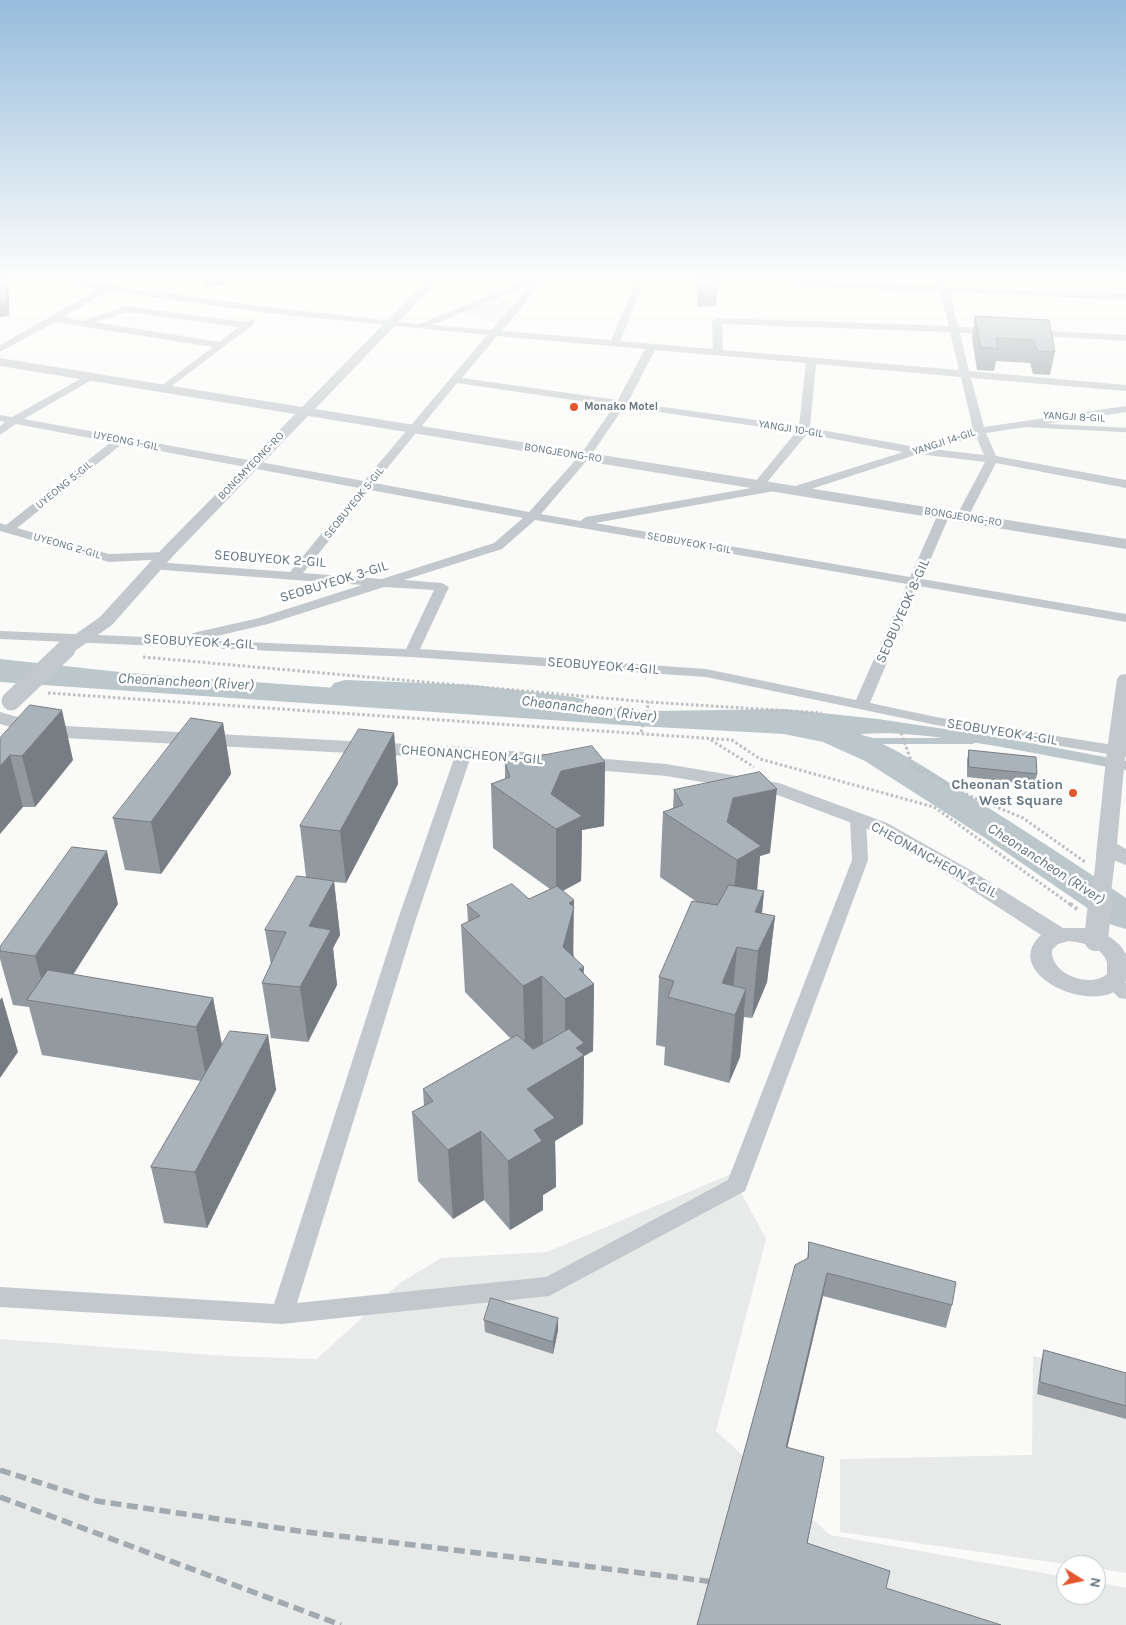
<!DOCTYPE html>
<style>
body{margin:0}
#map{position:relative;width:1126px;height:1625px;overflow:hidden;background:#fafaf8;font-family:Karla,sans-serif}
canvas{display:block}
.north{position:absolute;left:1056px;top:1555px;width:50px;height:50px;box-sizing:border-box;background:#fff;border:1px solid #c1c8cd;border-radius:50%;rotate:100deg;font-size:14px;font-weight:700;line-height:20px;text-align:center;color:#657683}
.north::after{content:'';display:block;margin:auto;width:18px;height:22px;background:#e4572e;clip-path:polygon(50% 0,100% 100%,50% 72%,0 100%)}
</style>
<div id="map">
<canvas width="1126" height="1625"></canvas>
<div class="north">N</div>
</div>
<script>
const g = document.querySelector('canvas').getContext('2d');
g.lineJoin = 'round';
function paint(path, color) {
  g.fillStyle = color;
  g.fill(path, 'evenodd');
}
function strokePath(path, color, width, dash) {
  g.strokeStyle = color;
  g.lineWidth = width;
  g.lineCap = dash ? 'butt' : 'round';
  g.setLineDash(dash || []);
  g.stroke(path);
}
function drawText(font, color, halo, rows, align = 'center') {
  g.font = font + ' Karla,sans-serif';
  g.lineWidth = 5;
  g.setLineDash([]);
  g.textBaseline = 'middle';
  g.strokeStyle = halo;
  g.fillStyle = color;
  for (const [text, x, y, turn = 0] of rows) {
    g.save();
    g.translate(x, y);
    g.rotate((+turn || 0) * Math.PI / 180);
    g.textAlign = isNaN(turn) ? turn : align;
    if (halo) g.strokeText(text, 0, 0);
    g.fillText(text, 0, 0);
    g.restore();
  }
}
paint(new Path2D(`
 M499 297 517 301 498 323 478 320 481 317 458 314Z
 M731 1174 766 1239 716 1431 830 1535 1066 1577V1595H1096V1582L1126 1588V1625H0V1339L225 1356 317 1359 400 1283 441 1258 547 1252Z
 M1033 1356 1126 1379V1573L1096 1568V1565H1072L840 1532V1459L1032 1455Z`), '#e8e9e9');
paint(new Path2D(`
 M0 659 129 673 655 711 784 709 878 719 1004 738 1126 761V770C1067 760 1009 747 950 739 914 734 875 730 840 737L637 726 0 682Z`), '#bbc7cb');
strokePath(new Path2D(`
 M840 734 873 741H972`), '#bbc7cb', 6);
paint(new Path2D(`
 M345 680 473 685 574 697 586 700 591 707 586 714 574 717 473 705 345 700 334 697 329 690 334 683Z
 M791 716C864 725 916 761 976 800 1027 832 1076 864 1126 898V929L1112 925 985 838 865 761 823 742 779 733 774 726 779 719Z`), '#bbc7cb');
strokePath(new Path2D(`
 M143 657 649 702 822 713
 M48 693 732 740 760 759 934 807 1071 905
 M893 727 901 733 913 766 968 795 1023 818 1085 862
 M641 732 649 702
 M711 740 754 767`), '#bbbfc2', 3, [2.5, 2.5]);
strokePath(new Path2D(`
 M1070 904 1077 909`), '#bbbfc2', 4, [3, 3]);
strokePath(new Path2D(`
 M1026 425 1126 430`), '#c3c8cc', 4.5);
paint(new Path2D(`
 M49 280 111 283 115 286 267 307 419 324 527 280H544L502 331 611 340 637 280H645L620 341 713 349 712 321 717 318 949 326 940 292 721 283 717 280H773L939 286 938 280H946L948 287 1126 294V300L950 292 958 327 994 328 999 331 994 334 960 333 969 371 1126 385V391L971 378 984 427 1126 406V412L986 433 996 456 1126 480V488L996 463 968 517 962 521 956 517 985 462 918 454 796 494 790 490 792 487 903 452 807 434 764 486 776 483 782 487 780 490 595 523 910 577 938 514 940 511H948L950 514 922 579 1126 614V622L919 586 870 703 936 717 1126 747V757L936 725 706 677 411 657 0 639V631L195 639 191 636 193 633 259 618 362 585 150 569 149 566 150 563 155 562 290 572 359 488 122 444 17 528 109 554 164 552 169 553 170 556 169 559 109 562 0 531V523L6 525 111 442 16 424 0 435V426L5 422 0 421V415L12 417 91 373 96 376 95 378 24 419 364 481 487 335 267 313 109 291 62 317 83 321 126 306 245 322 254 320V324L165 391 160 388 161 386 213 347 55 322 0 352V345L99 289 53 283ZM532 284 492 330 432 325ZM127 312 239 327 219 342 95 322ZM722 324 950 332 959 370 723 350ZM497 336 645 349 618 400 462 378ZM655 350 806 363 799 426 628 402ZM816 364 961 377 973 429 916 447 810 428ZM457 383 614 406 581 454 529 512 375 483ZM624 407 796 432 755 482 753 484 757 487 586 517 580 521 541 514 589 458ZM976 436 984 455 933 449ZM370 490 523 518 494 543 382 579 303 573ZM535 520 907 584 856 700 706 669 420 649 449 587 442 583 404 580 502 549ZM384 587 434 590 406 649 200 640 268 624Z
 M1031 330 1126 335V341L1028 335 1026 333Z
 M464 748 472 753 416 919 297 1303 546 1277 728 1180 852 860 850 819 852 816H864L866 819 868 860 745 1191 549 1296 282 1324 0 1307V1287L274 1304 398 919 456 753Z
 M1113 976 1126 983V999L1119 998 1104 982 1106 977Z`), '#c3c8cc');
paint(new Path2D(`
 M427 280H439L315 409 1126 539V549L308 416 173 556 112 625 72 653H60L57 649 60 645 100 617 161 550 295 414 0 366V358L302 407Z
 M1126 674V746L1117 844 1126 849V865L1113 860 1106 861 1099 860 1096 855 1107 750 1117 679 1120 675Z
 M0 712 46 725 464 747 666 764 779 783 887 823 972 871 1063 928H1084L1110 937 1120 945 1126 954V981C1102 1021 997 975 1041 935L958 881 873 831 775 794 666 776 464 759 45 737 0 724ZM1069 941C1084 943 1101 946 1107 962V974C1090 989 1050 974 1052 950L1058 944Z`), '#c3c8cc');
strokePath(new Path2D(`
 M0 1470 97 1501 299 1531 723 1583
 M0 1497 341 1625`), '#a2aab0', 5.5, [11, 5.5]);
strokePath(new Path2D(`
 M11 701 66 649
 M1100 905 1106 855`), '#c3c8cc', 19);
strokePath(new Path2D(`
 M1096 939 1100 904`), '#c3c8cc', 24);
paint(new Path2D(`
 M198 280H227L228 283 207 287Z
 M699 280H718L716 306 697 307Z
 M975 316 1049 320 1055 352 1050 375 1033 374 1030 363 996 361 994 371 977 370 972 338Z
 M223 723 231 774 161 874 125 870 113 818Z
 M394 733 398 784 346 883 334 882 340 935 333 948 337 985 308 1042 271 1038 262 983 271 965 265 930 306 877 300 826Z
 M0 738 73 760 35 807H23Z
 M969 750 1037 774 1035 785 967 777V760Z
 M605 762 604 826 582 830 581 881 563 891 574 957 584 974 594 984 593 1051 584 1056 583 1124 555 1141 556 1187 543 1195V1210L510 1230 484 1200 453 1219 418 1181 412 1112 424 1106 423 1089 511 1039 465 992 461 925 468 922 467 905 529 899 550 889 493 848 491 784 505 779V763Z
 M674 790 770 853 760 856 757 890 764 891 762 914 775 916 767 982 752 1018 744 1017 740 1057 729 1083 664 1065 665 1047 656 1045 659 977 697 902 660 877 663 812 673 808Z
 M118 904 73 975 213 998 222 1044 268 1035 276 1090 207 1228 164 1223 151 1167 201 1081 42 1055 29 1007 13 1005 0 959V947Z
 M809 1242 952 1305 946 1328 823 1296 787 1448 824 1457 807 1543 886 1588 697 1625 807 1259Z
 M558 1318V1330L553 1354 485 1332 484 1320Z
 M1044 1350 1126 1373V1419L1037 1394 1041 1362Z`), '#929a9f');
paint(new Path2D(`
 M6 280 9 295V316L0 317V302Z
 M206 280H227L228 283 207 287Z
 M62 710 73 760 35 807 22 756Z
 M223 723 231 774 161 874 151 822Z
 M394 733 398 784 346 883 340 831Z
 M10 755 23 807 0 834V766Z
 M605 762 604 826 582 830 581 881 556 894V829L551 794 561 771Z
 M777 789 770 853 760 856 755 912 731 925 737 860 727 822 733 798Z
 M107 851 118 904 54 1004 48 1003 35 956Z
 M334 881 340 935 333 948 337 985 308 1042 300 987 309 926Z
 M764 891 758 951 775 916 767 982 752 1018 758 951 755 912Z
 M574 900 573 974 584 967 583 989 594 984 593 1051 584 1056 583 1124 555 1141 556 1187 543 1195V1210L510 1230 508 1161 527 1089 565 1066V999L563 947 569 903Z
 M737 947 731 1014 722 983Z
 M542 976 543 1044 525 1053 523 986Z
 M746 989 740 1057 729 1083 735 1015Z
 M2 997 18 1052 0 1078V1000Z
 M213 998 223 1053 207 1082 196 1027Z
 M268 1035 276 1090 207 1228 195 1172Z
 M481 1131 484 1200 453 1219 448 1150Z
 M827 1273 823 1296 782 1470 786 1447Z
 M558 1318V1330L553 1354V1342Z
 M824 1457 820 1479 803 1565 807 1543Z`), '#777d82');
const building = new Path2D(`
 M6 280V301L0 302V281Z
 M699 280H718L717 292 698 293Z
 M975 316 1049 320 1055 352 1037 351 1034 340 996 338 998 349 981 347Z
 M30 705 62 710 22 756 10 755 0 766V738Z
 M191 718 223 723 151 822 113 818Z
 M359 729 394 733 340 831 300 826Z
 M592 746 605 762 561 771 551 794 582 816 556 829 491 784 510 777 505 763Z
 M969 750 1036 757 1037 774 969 767Z
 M760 772 777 789 733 798 727 822 761 846 737 860 663 812 683 805 674 790Z
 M72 847 107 851 35 956 0 951V947Z
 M297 876 334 881 309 926 331 930 300 987 262 983 286 932 265 930Z
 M512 884 529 899 557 886 574 900 569 903 574 907 563 947 584 967 579 969 594 984 565 999 542 976 523 986 461 925 480 916 467 905Z
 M729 885 764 891 755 912 775 916 758 951 737 947 722 983 746 989 735 1015 668 997 674 981 659 977 692 901 717 905Z
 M48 970 213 998 196 1027 27 1000Z
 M569 1029 584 1043 576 1048 584 1055 527 1089 555 1118 534 1130 542 1141 508 1161 481 1131 448 1150 412 1112 433 1101 423 1089 517 1035 533 1049Z
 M230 1031 268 1035 195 1172 151 1167Z
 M809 1242 956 1282 952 1305 827 1273 786 1447 824 1457 807 1543 890 1571 886 1588 1001 1625H697L795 1265 808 1258Z
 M491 1298 558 1318 553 1342 484 1320Z
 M1044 1350 1126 1373V1406L1040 1382Z`);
paint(building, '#aab3b9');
strokePath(building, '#777d82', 1);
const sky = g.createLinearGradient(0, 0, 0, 507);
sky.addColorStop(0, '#96bcdc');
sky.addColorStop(0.55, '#fdfdfc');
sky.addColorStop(1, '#fdfdfc00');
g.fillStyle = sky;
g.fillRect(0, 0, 1126, 507);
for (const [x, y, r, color] of [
 [574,407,5,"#e4572e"],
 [1073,793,5,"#e4572e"]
]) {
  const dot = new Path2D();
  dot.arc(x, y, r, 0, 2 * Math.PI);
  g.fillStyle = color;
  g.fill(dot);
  strokePath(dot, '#fff', 2);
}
drawText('bold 11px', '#657683', '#fff', [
 ["Monako Motel",584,407]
], 'left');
drawText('11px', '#657683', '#fff', [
 ["YANGJI 8-GIL",1074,417,3],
 ["YANGJI 10-GIL",791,429,9],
 ["UYEONG 1-GIL",126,441,11],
 ["YANGJI 14-GIL",944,442,-18],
 ["BONGJEONG-RO",563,453,9],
 ["BONGMYEONG-RO",251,466,-46],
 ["UYEONG 5-GIL",64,485,-39],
 ["SEOBUYEOK 5-GIL",354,503,-51],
 ["BONGJEONG-RO",963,517,9],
 ["SEOBUYEOK 1-GIL",689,543,10],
 ["UYEONG 2-GIL",67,546,16]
]);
drawText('14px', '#657683', '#fff', [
 ["SEOBUYEOK 2-GIL",270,559,4],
 ["SEOBUYEOK 3-GIL",334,582,-17],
 ["SEOBUYEOK 8-GIL",903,611,-66],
 ["SEOBUYEOK 4-GIL",199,642,3],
 ["SEOBUYEOK 4-GIL",603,666,4],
 ["SEOBUYEOK 4-GIL",1002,732,9],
 ["CHEONANCHEON 4-GIL",472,755,4],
 ["CHEONANCHEON 4-GIL",934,860,29]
]);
drawText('bold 14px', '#657683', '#fff', [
 ["Cheonan Station",1063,785],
 ["West Square",1063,801]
], 'right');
drawText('italic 15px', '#60757c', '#fff', [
 ["Cheonancheon (River)",186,682,3],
 ["Cheonancheon (River)",589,709,7],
 ["Cheonancheon (River)",1046,864,33]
]);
</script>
